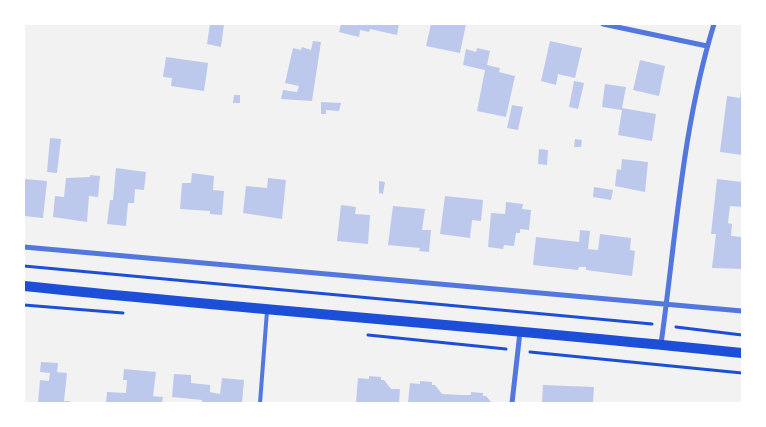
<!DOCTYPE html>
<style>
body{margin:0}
#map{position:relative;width:766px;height:427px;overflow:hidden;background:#f2f2f2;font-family:Helvetica,sans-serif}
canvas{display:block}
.frame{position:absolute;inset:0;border:25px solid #fff;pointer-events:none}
</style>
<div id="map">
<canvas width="766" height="427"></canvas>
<div class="frame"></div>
</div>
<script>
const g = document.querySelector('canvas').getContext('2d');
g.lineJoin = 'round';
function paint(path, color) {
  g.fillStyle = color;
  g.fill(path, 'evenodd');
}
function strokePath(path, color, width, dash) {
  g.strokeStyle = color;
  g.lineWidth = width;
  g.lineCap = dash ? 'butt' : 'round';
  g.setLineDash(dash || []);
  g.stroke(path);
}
paint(new Path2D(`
 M210 24H224L221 47 207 44Z
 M341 24H399L397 35 370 29 369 32 360 30 359 37 339 32Z
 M431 24H466L460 53 426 46Z
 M313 41 321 42 312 101 281 99 283 90 297 92 299 86 285 83 293 48 301 50 302 47 311 50Z
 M550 41 582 48 575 78 558 74 556 85 541 81Z
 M477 48 490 51 487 65 500 68 499 72 515 76 506 117 477 111 485 70 463 65 466 49 476 52Z
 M166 57 208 63 204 91 171 86 172 78 163 77Z
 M640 60 665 66 659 96 633 90Z
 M574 81 584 83 578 109 569 107Z
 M605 84 626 87 622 108 656 114 652 141 618 135 622 110 602 107Z
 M741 91 742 155 720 152 727 96 740 98Z
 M234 95H240V103H233Z
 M321 102 341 103 339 111 326 110V114H321Z
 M512 105 523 107 518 130 507 128Z
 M50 138 61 139 57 173 47 172Z
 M575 139 582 140 581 147H574Z
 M539 149 548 150 547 165 538 164Z
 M622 159 648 162 645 192 615 186 617 169 621 170Z
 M116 168 146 172 144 190 135 189 134 203H128L126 226 107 224 110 200H113Z
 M192 173 214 176 213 190 224 191 222 215 210 214V211L180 209 182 183H191Z
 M90 175 100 176 98 197 89 196 87 222 53 217 55 196 64 197 66 178 90 177Z
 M268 178 286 180 282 219 243 213 246 186 267 188Z
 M24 179 47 181 43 218 24 216Z
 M717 179 742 182V207L730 206 728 223 732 224 731 236 742 237V269L712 268 716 234H711Z
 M379 181 385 182 383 194 379 193Z
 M594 187 613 190 611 200 593 197Z
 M445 196 483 200 481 221 472 220 470 238 440 234Z
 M506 202 523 204 522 209 531 210 529 230 520 229V233H516L514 246 504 245 503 249 488 247 491 213 505 214Z
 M341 205 356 207 355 214 370 215 368 244 337 241Z
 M393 206 425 209 422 230H431L429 252 419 251 420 248 388 245Z
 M580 230 590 231 588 249 598 250 600 234 631 238 630 250 635 251 632 276 586 270V267H579L578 270 533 265 536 237 579 242Z
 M41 362 58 363 57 372 67 373 64 401H70L69 403H38L40 380 49 381 50 373 40 372Z
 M124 369 156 372 153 396 163 397 162 403H106L107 392 126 393 127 380H123Z
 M174 374 191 375V383L210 385V392L220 394 222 378 244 380 242 403H202V400L172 397Z
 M369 376 381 377V380H384L391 389H400L399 403H356L358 378 369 379Z
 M420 381 432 382V385H435L442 394 461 395H471V392L483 393V396H486L492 403H408L410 383 420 384Z
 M543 385 594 387 593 403H542Z`), '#bdc9ec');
strokePath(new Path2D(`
 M24 266 652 324
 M24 305 123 313
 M676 327 742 335
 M368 335 506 349
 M530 352 742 373`), '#1d4ed8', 3);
strokePath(new Path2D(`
 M260 403 267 311`), '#5277de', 4);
strokePath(new Path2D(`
 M603 24 707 46
 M24 247 742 311
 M661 344C676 237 682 128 714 24
 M512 403 520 332`), '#5277de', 5);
strokePath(new Path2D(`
 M24 286C263 311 503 328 742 353`), '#1d4ed8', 10);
</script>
